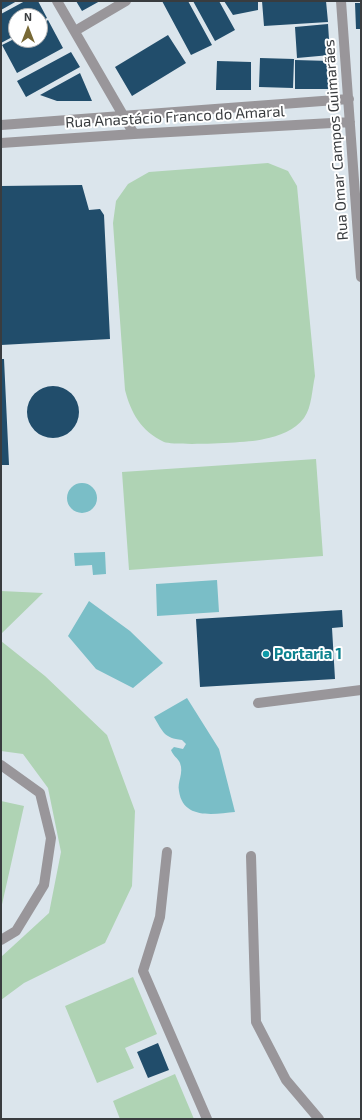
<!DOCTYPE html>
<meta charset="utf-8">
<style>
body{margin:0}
#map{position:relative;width:362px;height:1120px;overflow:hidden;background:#dbe5ec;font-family:"Exo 2",sans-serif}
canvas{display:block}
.frame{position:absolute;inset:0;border:2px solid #393c3f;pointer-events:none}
.north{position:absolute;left:8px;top:8px;width:40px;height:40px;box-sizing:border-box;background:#fff;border:1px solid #b0b1b2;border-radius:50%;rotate:0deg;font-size:11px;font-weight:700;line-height:16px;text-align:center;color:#393c3f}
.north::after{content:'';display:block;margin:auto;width:14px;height:18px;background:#786936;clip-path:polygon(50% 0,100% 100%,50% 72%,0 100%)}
</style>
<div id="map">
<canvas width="362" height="1120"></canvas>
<div class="frame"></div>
<div class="north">N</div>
</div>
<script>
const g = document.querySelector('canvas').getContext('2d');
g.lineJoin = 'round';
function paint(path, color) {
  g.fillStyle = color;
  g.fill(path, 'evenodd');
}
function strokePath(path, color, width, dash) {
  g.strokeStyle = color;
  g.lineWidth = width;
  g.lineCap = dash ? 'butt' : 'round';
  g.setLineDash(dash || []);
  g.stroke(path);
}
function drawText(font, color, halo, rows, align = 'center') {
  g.font = font + ' "Exo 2",sans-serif';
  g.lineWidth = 4;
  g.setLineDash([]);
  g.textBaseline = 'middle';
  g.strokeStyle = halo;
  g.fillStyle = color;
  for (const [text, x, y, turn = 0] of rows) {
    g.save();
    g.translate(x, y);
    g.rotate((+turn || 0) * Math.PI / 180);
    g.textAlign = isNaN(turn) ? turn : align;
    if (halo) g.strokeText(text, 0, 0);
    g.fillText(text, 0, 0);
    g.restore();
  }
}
paint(new Path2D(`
 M268 163 288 171 297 186 315 376C312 389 312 407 304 418 295 430 279 436 264 439 251 443 175 446 164 442 141 431 131 413 125 390L113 223 116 201 128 184 149 172Z
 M316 459 323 556 129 570 122 472Z
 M1 591 43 593 1 634Z
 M1 641 45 676 107 735 135 811 132 886 105 943 24 983 1 1000V957L49 913 61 852 48 788 23 754 1 751Z
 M1 801 24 806 1 909Z
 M133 977 157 1034 125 1048 134 1068 97 1083 65 1006Z
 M175 1074 194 1119H120L113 1101Z`), '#afd3b4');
paint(new Path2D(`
 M67 498a15 15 0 1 1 30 0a15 15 0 1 1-30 0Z
 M105 552 106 574 93 575 92 565 75 566 74 553Z
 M217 580 219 612 157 616 156 584Z
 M89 601 130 631 163 663 133 688 96 669 68 636Z
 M187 698 219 749 235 812C214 814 183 820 179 791 177 782 184 773 180 763 178 758 173 756 171 750L174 747 183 749 186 744 182 740C164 738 163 732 154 717Z`), '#7abec7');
paint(new Path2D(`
 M1 1H17L1 10Z
 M25 1H38L47 18 40 22V16H16V35L1 43V14Z
 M76 1H100L82 11Z
 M162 1H188L212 45 191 55Z
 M193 1H219L235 30 215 41Z
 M224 1H258V10L233 15Z
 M262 1H326L328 22 264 26Z
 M355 3H361V29H356Z
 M48 20 63 48 17 73 2 45 16 38V40H40V25Z
 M328 24 330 55 297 58 295 27Z
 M168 35 186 63 132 96 115 67Z
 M71 52 80 67 26 97 17 81Z
 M260 58 294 59 293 88 259 87Z
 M295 60 330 61 329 89H295Z
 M217 61 251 62V90H216Z
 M80 73 92 101H57L40 95Z
 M82 185 89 210 100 209 104 215 110 339 1 345V186Z
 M1 359H4L9 465H1Z
 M27 412a26 26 0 1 1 52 0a26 26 0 1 1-52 0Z
 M342 610 343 627 332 628 335 679 200 687 196 619Z
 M158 1043 169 1070 148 1078 137 1052Z`), '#214d6b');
strokePath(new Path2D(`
 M57 1 134 134
 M341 1 361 277
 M75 31 126 1
 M1 125 349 99
 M1 143 134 134 350 122
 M258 703 361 690
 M1 765 40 793 51 838 44 885 16 931 1 940
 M167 852 160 917 143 971 207 1119
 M251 856 256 1022 286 1080 319 1119`), '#99969a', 10);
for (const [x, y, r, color] of [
 [266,654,4,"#0f9aa8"]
]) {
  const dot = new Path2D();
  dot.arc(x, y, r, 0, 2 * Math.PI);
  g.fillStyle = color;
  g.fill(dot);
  strokePath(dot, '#fff', 1.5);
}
drawText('15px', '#393c3f', '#fff', [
 ["Rua Anastácio Franco do Amaral",175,117,-3],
 ["Rua Omar Campos Guimarães",336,140,-94]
]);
drawText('bold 15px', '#0d838f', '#fff', [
 ["Portaria 1",274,654]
], 'left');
</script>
